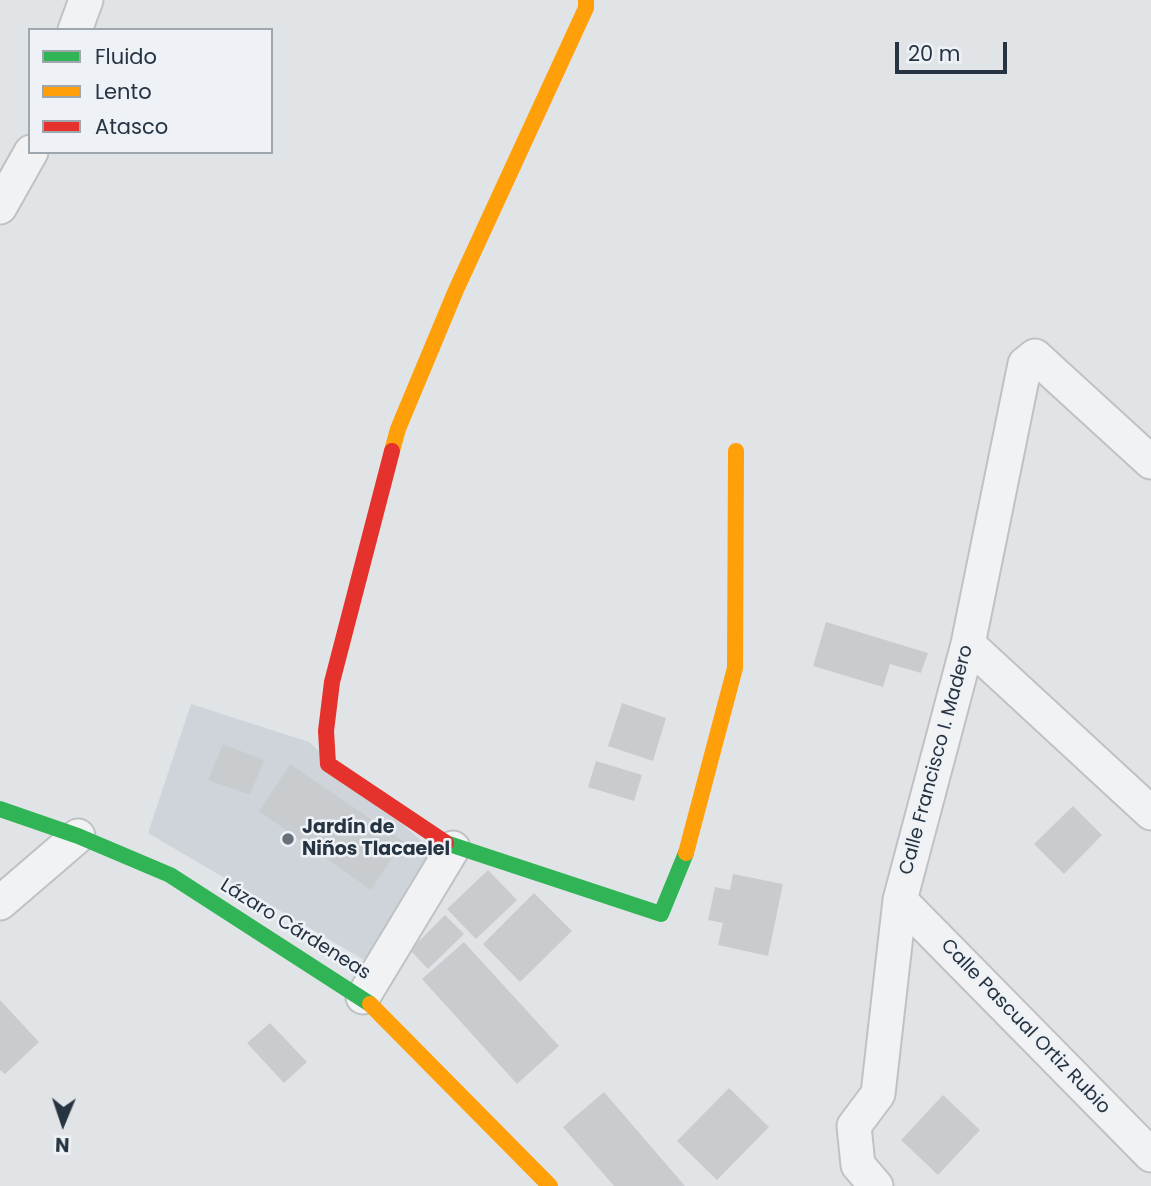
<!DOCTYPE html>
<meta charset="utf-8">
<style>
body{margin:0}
#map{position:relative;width:1151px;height:1186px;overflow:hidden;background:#e1e4e7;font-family:Poppins,sans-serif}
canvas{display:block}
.legend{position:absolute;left:28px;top:28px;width:245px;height:126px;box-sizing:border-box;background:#eef2f7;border:2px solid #9ea6ae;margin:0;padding:9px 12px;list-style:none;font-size:21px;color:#263341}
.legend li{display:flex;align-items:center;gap:14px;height:35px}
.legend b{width:35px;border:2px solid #9ea6ae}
.north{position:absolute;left:28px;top:1088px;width:70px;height:70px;-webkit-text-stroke:5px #eef2f7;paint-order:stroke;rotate:182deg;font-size:19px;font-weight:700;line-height:28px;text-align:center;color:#263341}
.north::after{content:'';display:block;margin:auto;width:24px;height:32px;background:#263341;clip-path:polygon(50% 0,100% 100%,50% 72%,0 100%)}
.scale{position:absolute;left:895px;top:42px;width:112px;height:32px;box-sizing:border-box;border:4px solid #263341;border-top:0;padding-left:9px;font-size:21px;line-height:24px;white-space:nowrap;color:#263341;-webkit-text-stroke:5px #eef2f7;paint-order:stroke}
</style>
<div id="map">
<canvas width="1151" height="1186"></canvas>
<ul class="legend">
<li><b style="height:9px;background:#30b455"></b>Fluido</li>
<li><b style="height:9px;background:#ff9f0a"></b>Lento</li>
<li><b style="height:9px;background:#e5322d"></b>Atasco</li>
</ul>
<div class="north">N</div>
<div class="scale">20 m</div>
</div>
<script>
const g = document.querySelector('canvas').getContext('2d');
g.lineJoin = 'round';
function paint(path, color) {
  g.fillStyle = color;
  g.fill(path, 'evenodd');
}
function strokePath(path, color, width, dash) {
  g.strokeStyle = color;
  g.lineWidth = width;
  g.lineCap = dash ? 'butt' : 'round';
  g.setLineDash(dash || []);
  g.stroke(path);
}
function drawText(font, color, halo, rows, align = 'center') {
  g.font = font + ' Poppins,sans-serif';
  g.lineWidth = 5;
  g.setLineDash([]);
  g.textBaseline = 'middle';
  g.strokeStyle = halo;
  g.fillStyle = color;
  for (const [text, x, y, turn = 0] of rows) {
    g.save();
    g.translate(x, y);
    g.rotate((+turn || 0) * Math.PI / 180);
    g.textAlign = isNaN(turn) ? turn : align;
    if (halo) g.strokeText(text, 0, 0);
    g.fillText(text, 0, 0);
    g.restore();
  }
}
paint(new Path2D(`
 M191 704 309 742 426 845 434 876 371 964 148 833Z`), '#cfd4da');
paint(new Path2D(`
 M826 622 928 653 921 673 890 664 883 687 813 666Z
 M622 703 666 718 653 761 608 746Z
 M223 744 264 760 250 795 208 780Z
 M596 761 642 775 634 801 588 787Z
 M290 764 403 841 371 890 259 811Z
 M1073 806 1102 835 1064 874 1034 844Z
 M488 870 517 900 476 939 447 909Z
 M733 874 783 884 768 956 718 945 723 923 708 920 715 887 730 890Z
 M534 893 572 931 520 982 483 944Z
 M445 915 464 934 428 969 410 950Z
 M464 942 559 1046 517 1084 422 979Z
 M0 1000 39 1042 5 1074 0 1070Z
 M270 1023 307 1062 284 1083 247 1043Z
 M729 1088 769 1127 717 1180 677 1141Z
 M604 1092 685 1186H614L563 1127Z
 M943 1095 980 1130 938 1175 901 1140Z`), '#c9cccf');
const street = new Path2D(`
 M75 30 86 0
 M0 207 31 152
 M968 644 1151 813
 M900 900 1151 1155
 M0 903 78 836
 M363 997 453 848
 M876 1186 858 1165 854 1126 878 1094 900 900 968 644 1025 364 1035 356 1151 462`);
strokePath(street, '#bfc2c5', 37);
strokePath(street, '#f1f2f3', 33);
strokePath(new Path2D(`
 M0 809 78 836 170 875 370 1004
 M446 843 661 914 686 853`), '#30b455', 16);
strokePath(new Path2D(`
 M392 451 398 429 456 290 586 8V0
 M686 853 735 668 736 451
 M370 1004 550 1186`), '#ff9f0a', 16);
strokePath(new Path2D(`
 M392 451 332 682 326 731 328 764 446 843`), '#e5322d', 16);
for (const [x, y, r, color] of [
 [288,839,7,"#67717b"]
]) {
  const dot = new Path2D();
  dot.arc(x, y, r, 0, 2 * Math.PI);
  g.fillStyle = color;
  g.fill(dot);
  strokePath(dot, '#eef2f7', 2.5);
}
drawText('19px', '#263341', '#eef2f7', [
 ["Calle Francisco I. Madero",937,760,-75],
 ["Lázaro Cárdeneas",295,930,32],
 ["Calle Pascual Ortiz Rubio",1025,1027,46]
]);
drawText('bold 19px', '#263341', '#eef2f7', [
 ["Jardín de",302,828],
 ["Niños Tlacaelel",302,850]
], 'left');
</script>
